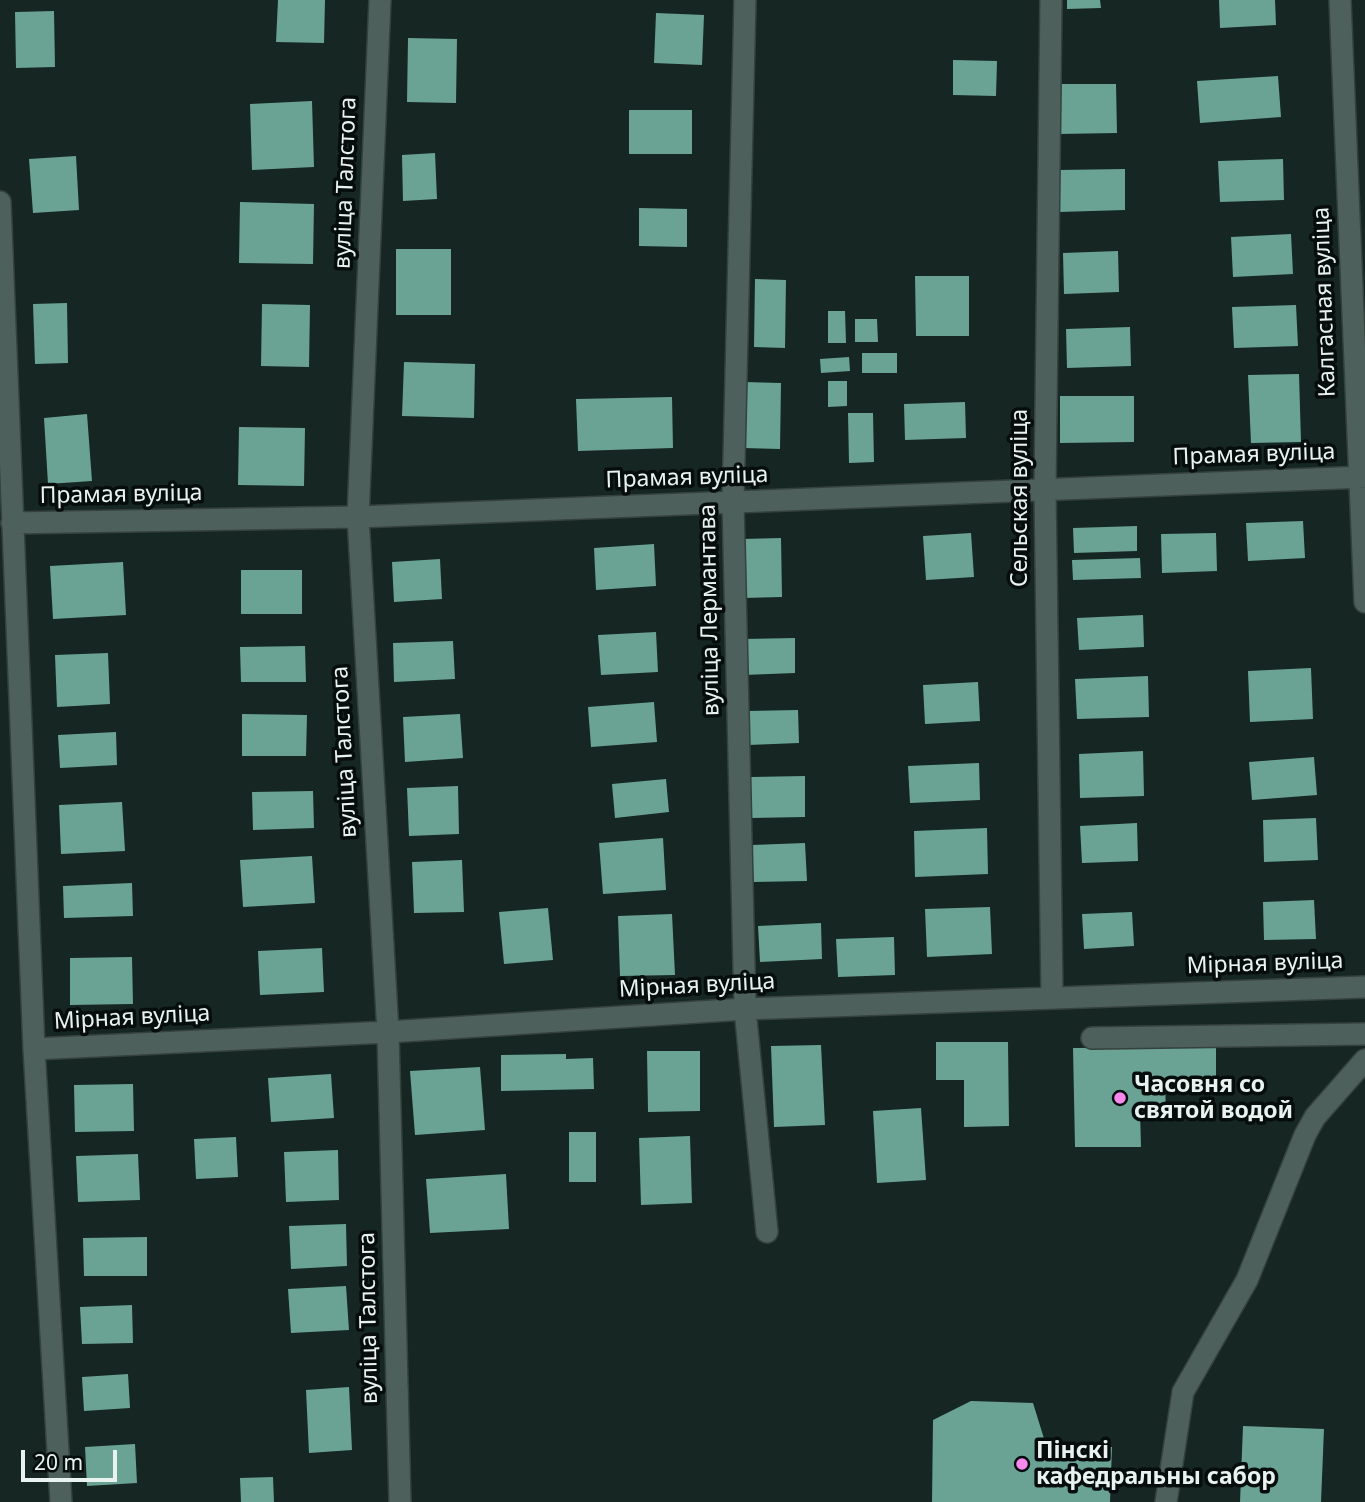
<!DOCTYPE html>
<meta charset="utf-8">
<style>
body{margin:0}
#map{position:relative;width:1365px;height:1502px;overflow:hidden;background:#162622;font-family:"Noto Sans",sans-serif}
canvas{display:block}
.scale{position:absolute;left:21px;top:1450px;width:96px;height:32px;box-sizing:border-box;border:4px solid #e8f2ef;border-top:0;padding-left:9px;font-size:21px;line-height:24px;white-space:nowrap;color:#e8f2ef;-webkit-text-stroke:5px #070d0c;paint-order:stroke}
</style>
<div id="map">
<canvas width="1365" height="1502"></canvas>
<div class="scale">20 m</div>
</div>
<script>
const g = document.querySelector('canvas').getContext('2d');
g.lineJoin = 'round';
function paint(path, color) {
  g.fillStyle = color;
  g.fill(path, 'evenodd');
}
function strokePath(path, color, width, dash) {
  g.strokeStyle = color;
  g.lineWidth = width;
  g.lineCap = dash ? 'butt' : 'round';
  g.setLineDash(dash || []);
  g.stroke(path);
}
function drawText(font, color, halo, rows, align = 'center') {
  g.font = font + ' "Noto Sans",sans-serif';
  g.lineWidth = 7;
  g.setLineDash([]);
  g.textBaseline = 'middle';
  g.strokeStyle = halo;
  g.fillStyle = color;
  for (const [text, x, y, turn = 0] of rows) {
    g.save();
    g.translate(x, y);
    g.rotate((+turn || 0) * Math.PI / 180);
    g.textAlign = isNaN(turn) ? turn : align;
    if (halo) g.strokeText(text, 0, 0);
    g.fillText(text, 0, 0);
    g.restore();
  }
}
paint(new Path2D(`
 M278 0H325L324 43 276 42Z
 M1067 0H1100L1101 8 1067 9Z
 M1219 0H1275L1276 25 1220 28Z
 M54 11 55 67 16 68 15 12Z
 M656 13 704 15 702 65 654 63Z
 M408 38 457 39 456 103 407 102Z
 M953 60 997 61 996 96 953 95Z
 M1278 76 1281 117 1200 123 1197 81Z
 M1057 84H1116L1117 133 1058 134Z
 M312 101 314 167 252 170 250 104Z
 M629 110H692V154H629Z
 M435 153 437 199 403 201 402 155Z
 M76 156 79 210 33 213 29 159Z
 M1283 159 1284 200 1220 202 1218 161Z
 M1125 169V210L1059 212 1058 170Z
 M240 202 314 204 313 264 239 263Z
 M639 208 687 209V247L639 246Z
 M1291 234 1293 274 1233 277 1231 237Z
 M396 249H451V315H396Z
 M1118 251 1119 292 1064 294 1063 253Z
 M915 276H969V336H916Z
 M755 279 786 280 785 348 754 347Z
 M67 303 68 363 35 364 33 304Z
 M262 304 310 305 309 367 261 366Z
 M1296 305 1298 346 1234 348 1232 307Z
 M828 311H845L846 343H828Z
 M855 319H877L878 342H855Z
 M1130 327 1131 366 1067 368 1066 329Z
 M862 353H897V373H862Z
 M849 357 850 371 821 373 820 359Z
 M404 362 475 364 474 418 402 416Z
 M1299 374 1301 442 1251 443 1248 375Z
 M828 381H847V406L828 407Z
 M744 382 781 383 780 449 743 448Z
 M1060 396H1134V442L1060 443Z
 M672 397 673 448 578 451 576 399Z
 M965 402 966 438 905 440 904 404Z
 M848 413H873L874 462 849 463Z
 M87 414 92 481 48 484 44 418Z
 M239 427 305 428 304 486 238 485Z
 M1303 521 1305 558 1248 561 1246 523Z
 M1137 526V551L1074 553 1073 528Z
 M971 533 974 577 926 580 923 536Z
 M1216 533 1217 571 1162 573 1161 534Z
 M781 538 782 597 743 598 742 539Z
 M654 544 656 586 596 590 594 548Z
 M1140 558 1141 578 1073 580 1072 560Z
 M440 559 442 599 394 602 392 562Z
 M123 562 126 615 53 619 50 566Z
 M241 570H302V614H241Z
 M1143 615 1144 647 1079 650 1077 618Z
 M656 632 658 672 601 675 598 635Z
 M795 638V673L744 675 743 639Z
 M453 641 455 679 394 682 393 643Z
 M305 646 306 682H241L240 647Z
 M108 653 110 704 57 707 55 655Z
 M1311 668 1313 719 1250 722 1248 671Z
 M1148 676 1149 717 1077 719 1075 679Z
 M978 682 980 721 925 724 923 685Z
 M654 702 657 742 591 747 588 707Z
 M798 710 799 743 748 745 747 711Z
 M242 714 307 715 306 756H242Z
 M460 714 463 758 405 762 403 717Z
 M116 732 117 765 60 768 58 735Z
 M1143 751 1144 796 1080 798 1079 754Z
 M1314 757 1317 795 1252 800 1249 762Z
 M979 763 980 800 910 803 908 766Z
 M805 776V817L751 818V777Z
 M666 779 669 812 615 818 612 784Z
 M458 786 459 834 409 836 407 788Z
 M313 791 314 828 253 830 252 792Z
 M122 802 125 851 61 854 59 805Z
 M1316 818 1318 860 1264 862 1263 820Z
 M1137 823 1138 861 1082 863 1080 826Z
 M987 828 988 874 915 877 914 831Z
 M663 838 666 890 603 894 599 843Z
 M805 843 807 881 753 882 752 845Z
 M312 856 315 903 243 907 240 860Z
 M462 860 464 912 414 913 412 862Z
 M132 883 133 916 64 918 63 886Z
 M1314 900 1316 939 1264 940 1263 902Z
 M990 907 992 954 927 957 925 909Z
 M548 908 553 960 504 964 499 912Z
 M1132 912 1134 946 1084 949 1082 914Z
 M672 914 675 975 620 976 618 916Z
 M821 923 822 959 760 962 758 926Z
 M894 937 895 975 838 977 836 939Z
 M322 948 324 992 260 995 258 951Z
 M132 957 133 1004 70 1005V958Z
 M936 1042H1008L1009 1126 964 1127V1080H936Z
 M821 1045 825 1125 774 1127 771 1046Z
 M1216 1047V1083L1165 1084 1166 1111 1140 1112 1141 1147H1075L1073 1048Z
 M647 1051H700V1111L648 1112Z
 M566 1054V1059L593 1058 594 1089 501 1091V1055Z
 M480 1067 485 1130 415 1135 410 1071Z
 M331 1074 334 1118 271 1122 268 1078Z
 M133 1084 134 1131 75 1132 74 1085Z
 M921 1108 926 1180 877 1183 873 1111Z
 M569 1132H596V1182H569Z
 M690 1136 692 1203 641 1205 639 1138Z
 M236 1137 238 1177 196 1179 194 1139Z
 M338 1150 339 1200 286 1202 284 1152Z
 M138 1154 140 1200 78 1202 76 1156Z
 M506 1174 509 1229 430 1233 426 1179Z
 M346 1224 347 1266 291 1269 289 1226Z
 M147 1237V1276H84L83 1238Z
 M346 1286 349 1330 291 1333 288 1289Z
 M132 1305 133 1343 82 1344 80 1307Z
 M128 1374 130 1408 84 1411 82 1377Z
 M349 1387 352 1450 309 1453 306 1390Z
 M971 1401 1033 1403 1046 1445 1112 1447 1110 1502H932L933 1420Z
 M1243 1426 1324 1429 1321 1502H1240Z
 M135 1444 137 1483 87 1486 85 1447Z
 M273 1477 274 1502H241L240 1478Z`), '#6aa394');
const minor = new Path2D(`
 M380 0 358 517 388 1032 400 1502
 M745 0 733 502 745 1009 767 1232
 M1051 0 1045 489 1052 996
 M1340 0 1365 602
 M0 202 34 1049 61 1502
 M12 523 358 517 1365 477
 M1092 1038 1365 1034
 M34 1049 388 1032 745 1009 1365 987
 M1166 1502 1183 1392 1247 1280 1305 1135 1315 1117 1365 1060`);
strokePath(minor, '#35413d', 24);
strokePath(minor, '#4e605b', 21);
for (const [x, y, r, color] of [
 [1120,1098,7,"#f688ed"],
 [1022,1464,7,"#f688ed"]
]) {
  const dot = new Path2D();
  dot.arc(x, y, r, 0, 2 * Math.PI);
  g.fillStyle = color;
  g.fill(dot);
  strokePath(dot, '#070d0c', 2.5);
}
drawText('23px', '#e8f2ef', '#070d0c', [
 ["вуліца Талстога",346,183,-88],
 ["Калгасная вуліца",1325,302,-92],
 ["Прамая вуліца",1254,455,-2],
 ["Прамая вуліца",687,478,-2],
 ["Прамая вуліца",121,495,-1],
 ["Сельская вуліца",1020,498,-90],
 ["вуліца Лермантава",710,610,-91],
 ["вуліца Талстога",345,752,-93],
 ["Мірная вуліца",1265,964,-2],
 ["Мірная вуліца",697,986,-3],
 ["Мірная вуліца",132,1018,-3],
 ["вуліца Талстога",369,1318,-91]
]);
drawText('bold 23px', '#e8f2ef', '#070d0c', [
 ["Часовня со",1134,1085],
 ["святой водой",1134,1111],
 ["Пінскі",1036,1451],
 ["кафедральны сабор",1036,1477]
], 'left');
</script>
